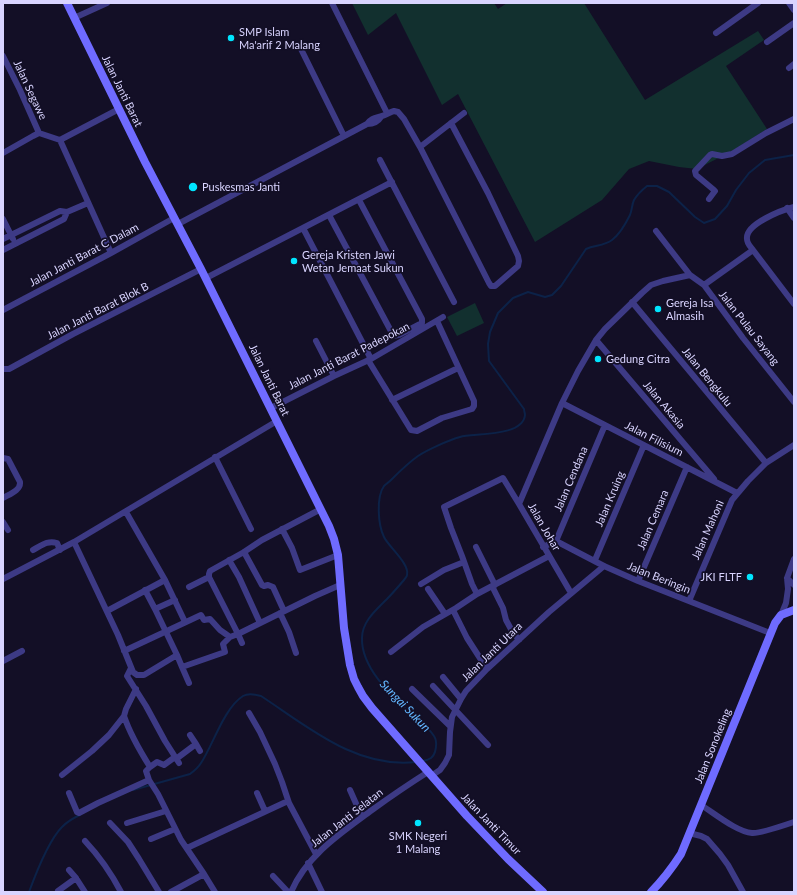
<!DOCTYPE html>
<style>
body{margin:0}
#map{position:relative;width:797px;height:895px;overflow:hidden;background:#130f26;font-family:Lato,sans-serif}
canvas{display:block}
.frame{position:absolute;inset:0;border:4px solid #d9d4ff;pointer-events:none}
</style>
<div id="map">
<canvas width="797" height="895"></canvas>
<div class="frame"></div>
</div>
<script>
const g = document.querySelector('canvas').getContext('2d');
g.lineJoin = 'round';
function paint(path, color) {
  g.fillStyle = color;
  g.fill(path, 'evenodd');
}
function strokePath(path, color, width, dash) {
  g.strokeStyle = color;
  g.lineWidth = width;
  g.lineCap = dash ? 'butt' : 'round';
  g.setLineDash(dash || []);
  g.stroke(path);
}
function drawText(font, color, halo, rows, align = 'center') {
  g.font = font + ' Lato,sans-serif';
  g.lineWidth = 3.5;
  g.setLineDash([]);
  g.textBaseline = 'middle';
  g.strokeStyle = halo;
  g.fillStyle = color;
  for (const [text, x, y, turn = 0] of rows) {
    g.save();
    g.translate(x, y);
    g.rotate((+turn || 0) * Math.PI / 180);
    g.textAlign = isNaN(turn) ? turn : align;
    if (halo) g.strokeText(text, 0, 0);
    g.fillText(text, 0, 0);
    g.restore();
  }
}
paint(new Path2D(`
 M352 3H494L498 9 507 3H584L645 100 758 31 764 40 726 66 767 129 734 150 697 169 679 167 649 161 629 169 602 200 535 242 458 94 442 105 396 13 368 35Z
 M475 303 484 323 457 336 447 317Z`), '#12302f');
strokePath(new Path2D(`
 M422 761C425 761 428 760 431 758 436 754 438 742 434 736 429 728 420 721 412 715 392 696 361 668 362 638 362 622 375 611 386 600 392 594 398 587 404 580 405 578 407 577 407 575 410 564 388 546 384 537 378 525 376 497 384 486 386 484 389 482 391 480 399 472 408 463 418 456 427 450 449 440 460 437 474 433 523 437 525 415 525 413 524 411 524 409L489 361 488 344 490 332 498 313 513 298 528 292 545 297 552 295 561 286 586 249C595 245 604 246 612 240 619 235 626 223 630 215 632 210 632 204 634 200 637 195 642 190 647 186H657L669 192 695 217 704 223 715 219 727 206 736 190 749 173 765 160 794 155
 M133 790 190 774C194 771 198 768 201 763 213 745 224 708 243 696 248 693 254 694 261 696 307 726 356 769 416 762
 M29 892C36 873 48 841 62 827 67 822 73 818 80 815`), '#0c2248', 2);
strokePath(new Path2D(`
 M332 3 387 113
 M789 3 794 10
 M74 18 107 3
 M716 33 758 3
 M767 42 794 23
 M300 47 344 136
 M3 56 20 90 39 133
 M789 68 794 64
 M367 124C373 124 378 122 381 117
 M60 140 111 253
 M420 147 464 113
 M3 153 33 136 39 133 60 140 119 109
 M380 160 454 302
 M709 199 715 191 714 190 696 175 695 171 710 155 712 154 722 156 732 154 766 133 794 119
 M794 207C782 210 745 224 747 239 747 244 751 247 753 250L794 304
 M787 208 794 218
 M329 215 392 333C395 336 396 336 399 335L422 323V319L359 200
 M3 219 13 239
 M178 224 367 124C371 118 375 118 382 116 386 115 390 112 394 111L398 112 404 119 420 147 489 283 491 286H495L518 266 519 261 518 256 488 193 451 123
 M303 228 371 359
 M656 231 690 275
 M3 239 60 211 67 212 88 203
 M3 250 64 219 67 212
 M206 278 392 182
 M704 285 743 338 794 402
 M632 302 766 463
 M3 310 111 253 174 218
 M596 340 714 479
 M316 341 334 376
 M368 360 411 430 417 431 442 418 472 409 474 406V401L437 321
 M3 369H9L73 334 201 269
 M392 400 458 368
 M562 403 737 493
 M271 408 334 376 371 359 443 317
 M215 457 251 529
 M3 458 8 459 20 482C21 490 10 494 3 498
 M126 512 165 580 185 622
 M3 522 8 530
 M282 529 292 548 300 570 338 555
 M556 541 605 425
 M74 542 118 635 133 672 137 675H144L177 655 155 609
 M476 547 495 585
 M543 547 556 541 604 566 638 581 770 633
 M33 550C41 546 47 540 57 543L60 550
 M244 552 262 585 264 586 268 585 273 587 284 611
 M229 560 239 577 260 623
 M595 560 644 445
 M787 578 794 585
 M3 579 74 542 277 421
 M638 581 687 467
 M421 584 444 570 464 562
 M492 586 503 608 506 620 512 631 519 640
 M189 587 209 577
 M428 589 445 614
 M145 590 155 609 175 600
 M571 593 519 504 562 403 578 371 596 340 605 329 642 293 651 285 663 281 690 275 704 285 753 250
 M477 594 549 556
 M689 601 732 500 748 481 766 463 794 445
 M453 610 467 638 487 669
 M107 611 165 580
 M280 613 289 632 296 653
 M781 615 786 603 788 589 787 578 794 559
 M242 643 238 634 315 596 340 585
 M124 651 201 615 204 620 210 619 220 630 230 637 238 634 209 577V574L210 571 244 552 262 540 321 509
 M391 652 423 627 456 608 477 594 472 584 462 556 451 528 444 507 503 478 519 504
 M177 655 182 667 225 652 223 644 230 637
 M3 661 22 651
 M182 667 189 683
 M131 668 127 676 146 706 165 741 179 763
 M443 677 461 699
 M433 686 488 745
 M412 689 450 726
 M249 713 260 732 275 764 282 782 289 803 316 854
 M124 716C130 734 140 751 150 767L146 771 149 780 158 794 181 840 204 874 215 892
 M196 744 200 751
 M176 759 196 744 190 735
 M150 767 157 762 164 765 175 757
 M62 775 92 751 109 735 124 716 126 709 136 689
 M431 776 440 770 445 763 449 755 450 732 452 717 461 699 466 691 487 669 549 612 604 566
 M350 790 362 817
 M69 793 77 812 79 813 98 803 149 780
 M257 793 265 811
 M701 805C714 813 737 832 752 833 759 834 785 825 794 822
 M110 823 128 842 139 859 159 892
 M127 823 166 811
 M689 833 701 836 707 839 720 854 728 865 743 892
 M151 839 175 829
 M85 841C100 857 111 873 121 892
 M187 848 288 801
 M308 863 322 892
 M69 870 76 878
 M273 876 288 892
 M58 891 76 878 85 892
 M171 892 204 874
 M291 892C307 855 341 833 372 810 390 797 409 784 428 772`), '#3d3a85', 6);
strokePath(new Path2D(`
 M67 3 145 162 201 269 329 526 334 539 338 555 344 628 350 665 354 679 358 687 363 696 372 708 467 816 508 859 543 892
 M651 892C663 880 672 868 681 854L775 623 781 615 794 610`), '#6f6bff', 8);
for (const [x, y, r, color] of [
 [231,38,4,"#00e5ff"],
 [193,187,5,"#00e5ff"],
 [294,261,4,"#00e5ff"],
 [658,309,4,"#00e5ff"],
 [598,359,4,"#00e5ff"],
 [750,577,4,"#00e5ff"],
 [418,823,4,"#00e5ff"]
]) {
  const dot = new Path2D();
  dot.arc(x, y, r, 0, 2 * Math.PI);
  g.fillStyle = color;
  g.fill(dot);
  strokePath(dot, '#130f26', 1.5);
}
drawText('11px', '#d9d4ff', '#130f26', [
 ["SMP Islam",239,32],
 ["Ma'arif 2 Malang",239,45],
 ["Puskesmas Janti",202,187],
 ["Gereja Kristen Jawi",302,255],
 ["Wetan Jemaat Sukun",302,268],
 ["Gereja Isa",666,303],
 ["Almasih",666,316],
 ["Gedung Citra",606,359],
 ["JKI FLTF",742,577,"right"],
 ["SMK Negeri",418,836,"center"],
 ["1 Malang",418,849,"center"]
], 'left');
drawText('11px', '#d9d4ff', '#130f26', [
 ["Jalan Segawe",30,90,65],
 ["Jalan Janti Barat",122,91,64],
 ["Jalan Janti Barat C Dalam",84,255,-28],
 ["Jalan Janti Barat Blok B",98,311,-27],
 ["Jalan Pulau Sayang",749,328,52],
 ["Jalan Janti Barat Padepokan",349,356,-27],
 ["Jalan Bengkulu",707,377,51],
 ["Jalan Janti Barat",269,380,64],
 ["Jalan Akasia",664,405,50],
 ["Jalan Filisium",654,439,27],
 ["Jalan Cendana",571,479,-67],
 ["Jalan Kruing",610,499,-67],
 ["Jalan Cemara",653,520,-67],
 ["Jalan Johar",544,527,60],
 ["Jalan Mahoni",708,530,-66],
 ["Jalan Beringin",659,578,22],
 ["Jalan Janti Utara",492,652,-44],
 ["Jalan Sonokeling",713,746,-68],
 ["Jalan Janti Selatan",347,818,-38],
 ["Jalan Janti Timur",491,824,46]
]);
drawText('italic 12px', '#62b6ff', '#130f26', [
 ["Sungai Sukun",405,706,46]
]);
</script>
